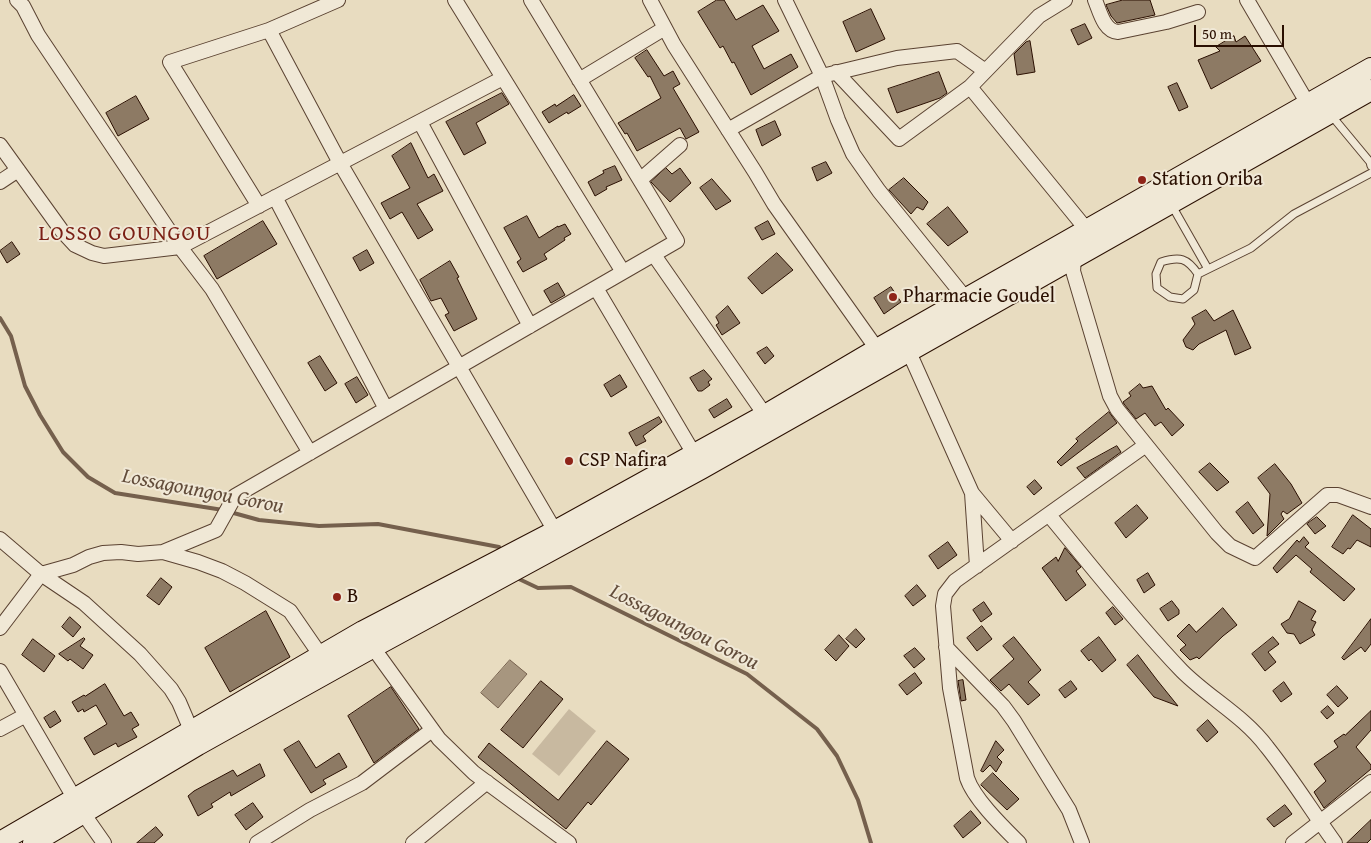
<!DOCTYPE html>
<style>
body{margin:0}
#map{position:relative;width:1371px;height:843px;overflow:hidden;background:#e8dcc0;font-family:"Gentium Book Plus",serif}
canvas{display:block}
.scale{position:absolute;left:1194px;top:25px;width:90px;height:22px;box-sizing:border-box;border:2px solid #2a0f01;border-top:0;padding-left:6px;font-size:15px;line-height:18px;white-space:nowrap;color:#2a0f01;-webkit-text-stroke:4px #f0e8d6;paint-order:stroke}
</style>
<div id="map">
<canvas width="1371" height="843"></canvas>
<div class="scale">50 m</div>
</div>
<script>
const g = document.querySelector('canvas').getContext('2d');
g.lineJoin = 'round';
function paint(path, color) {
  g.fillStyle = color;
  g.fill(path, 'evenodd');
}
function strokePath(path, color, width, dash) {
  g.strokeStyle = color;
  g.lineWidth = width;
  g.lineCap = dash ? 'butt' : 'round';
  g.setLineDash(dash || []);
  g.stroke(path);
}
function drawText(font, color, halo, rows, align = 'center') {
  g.font = font + ' "Gentium Book Plus",serif';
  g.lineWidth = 4;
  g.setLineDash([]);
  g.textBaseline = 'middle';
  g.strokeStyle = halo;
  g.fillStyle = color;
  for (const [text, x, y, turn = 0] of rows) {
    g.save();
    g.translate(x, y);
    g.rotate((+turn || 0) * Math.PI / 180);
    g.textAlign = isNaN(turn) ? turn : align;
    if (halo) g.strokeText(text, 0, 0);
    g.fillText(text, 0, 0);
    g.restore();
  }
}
paint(new Path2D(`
 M569 709 596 731 559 776 532 754Z`), '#c8b9a0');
const water = new Path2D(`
 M510 660 527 674 498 708 481 693Z`);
paint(water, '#a7967f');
strokePath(water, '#75604d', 1);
strokePath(new Path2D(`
 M0 318 11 336 25 386 40 415 63 452 88 477 115 493 223 510
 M230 512 259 520 319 526 378 524 499 547
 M519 579 538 588 571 587 747 674 817 729 837 756 858 800 871 843`), '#75604d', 4);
const building = new Path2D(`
 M717 0H724L736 20 763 5 779 31 752 46 764 69 791 54 798 67 751 95 734 62 732 63 723 46 720 48 698 12Z
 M1123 0H1150L1155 15 1117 23 1111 16 1106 5Z
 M871 9 885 39 856 52 843 22Z
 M1085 24 1092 38 1078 45 1071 30Z
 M1234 36 1236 42 1245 36 1261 61 1211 89 1198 60 1220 51 1216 47Z
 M1030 41 1035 72 1017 75 1014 54 1026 42Z
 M647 50 664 76 673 71 680 84 673 88 699 132 686 139 680 128 637 151 627 133 625 134 618 123 661 98 650 76 648 77 635 58Z
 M939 72 947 93 940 98 897 113 888 89Z
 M1177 83 1188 107 1179 111 1168 87Z
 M502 93 509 104 476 123 486 143 464 155 446 122Z
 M574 95 581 106 568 114 567 112 549 123 542 112 555 104 556 106Z
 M136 96 149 119 118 136 106 113Z
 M775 121 781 135 762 146 756 130Z
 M411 143 428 178 434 174 443 191 417 204 433 230 418 239 402 212 390 219 381 203 410 188 392 156Z
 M826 162 832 173 817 181 812 168Z
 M615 166 622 180 606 187 607 189 595 196 588 182 604 173 603 171Z
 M666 168 672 174 680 168 691 183 670 202 651 182Z
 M904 178 928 202 923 210 917 207 911 214 889 190Z
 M712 179 731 201 716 210 700 188Z
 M948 207 968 232 948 246 927 224Z
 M527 216 539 238 558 226V227L565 224 571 234 564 238 565 240 544 254 547 259 523 272 517 262 521 259 504 228Z
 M263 221 277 244 217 279 204 256Z
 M768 221 775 234 762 240 755 228Z
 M12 242 20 254 7 263 0 251Z
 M367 250 374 263 360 271 353 258Z
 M777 253 793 270 762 294 748 278Z
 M450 261 459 277 457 278 477 319 454 331 445 315 449 313 441 298 431 301 420 280Z
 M558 283 565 295 551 303 544 291Z
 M891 287 901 302 884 314 874 298Z
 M728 306 740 323 722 335 716 325 719 323 716 317Z
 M1206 310 1214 321 1233 310 1251 348 1235 355 1226 330 1199 344 1193 350 1186 347 1183 340 1195 324 1192 318Z
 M767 347 774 356 765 364 757 353Z
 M320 356 337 383 325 391 308 363Z
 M704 370 712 379 708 382 710 385 702 391H698L690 378Z
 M620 375 627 387 611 397 604 385Z
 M357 377 368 395 356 403 345 384Z
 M1140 384 1143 388 1152 386 1166 410 1168 408 1184 425 1172 436 1161 422 1155 426 1145 413 1136 419 1124 404 1123 402 1131 396 1129 393Z
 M727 399 732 407 714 418 709 410Z
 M1109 412 1117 423 1061 466 1057 462 1078 441 1076 439Z
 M659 417 662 422 643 436 646 441 636 446 629 433Z
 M1117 446 1121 452 1085 478 1077 468Z
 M1210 463 1229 482 1217 491 1199 472Z
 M1275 464 1291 484 1302 503 1287 514 1283 511 1281 514 1284 519 1267 536 1270 494 1258 478Z
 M1035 480 1042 488 1034 495 1027 487Z
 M1248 502 1264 525 1253 534 1236 512Z
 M1137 505 1148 518 1126 538 1115 523Z
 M1353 515 1371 529V547L1357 540 1350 549 1348 548 1343 554 1332 547Z
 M1317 517 1326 526 1315 534 1307 524Z
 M1304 537 1309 543 1305 547 1355 589 1344 601 1310 572 1312 569 1296 555 1277 573 1273 568 1297 540 1299 542Z
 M948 542 957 555 938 569 929 556Z
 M1065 548 1081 567 1076 571 1086 585 1066 601 1042 568 1056 557 1058 561Z
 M1148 573 1155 585 1144 593 1137 580Z
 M161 578 172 587 159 605 147 596Z
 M917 585 926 596 913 606 905 596Z
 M1172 601 1179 610V614L1168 621 1160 609Z
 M1299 601 1316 611 1311 620 1316 622 1312 630 1315 635 1300 644 1294 634 1287 633 1281 624 1289 619Z
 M984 602 992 614 981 622 973 610Z
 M1113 607 1123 619 1115 625 1106 613Z
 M1223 608 1237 625 1223 636 1199 659 1197 657 1190 660 1180 650 1186 645 1177 636 1189 624 1196 632Z
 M266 611 290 657 230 692 205 648Z
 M70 617 81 627 73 637 62 627Z
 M1371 619V644L1365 652 1361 647 1344 660 1342 658Z
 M982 626 992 639 977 651 967 638Z
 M856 629 865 639 856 648 846 639Z
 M839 635 849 646 836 661 825 650Z
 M1014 637 1041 670 1028 682 1040 695 1028 705 1009 684 1001 691 990 680 1014 659 1003 646Z
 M1099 637 1116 660 1102 672 1091 659 1089 661 1081 651Z
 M1273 637 1279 644 1268 652 1276 662 1265 671 1252 654Z
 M84 638 85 639 80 646 93 655 83 669 70 659 68 661 59 654Z
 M33 639 55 656 44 672 22 655Z
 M915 648 925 659 914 668 904 656Z
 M1138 655 1157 680 1178 706 1154 697 1127 665Z
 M915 673 922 683 907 695 899 685Z
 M963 680 966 700 961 701 958 681Z
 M541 681 563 699 523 748 501 730Z
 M1071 681 1077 689 1065 698 1059 690Z
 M1284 682 1292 694 1281 702 1273 691Z
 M105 684 124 716 131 712 139 725 132 729 137 737 118 747 116 743 94 755 84 738 107 724 96 705 84 712 83 709 78 712 72 702 84 695 85 696Z
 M1337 686 1348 698 1338 707 1327 695Z
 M391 687 419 729 374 763 348 716Z
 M1328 706 1334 713 1327 719 1321 712Z
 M55 711 61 721 50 728 44 718Z
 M1371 711V730L1356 747 1371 765V769L1324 808 1314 792 1326 781 1314 764 1338 747 1334 741 1344 734 1345 735Z
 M1208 720 1218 732 1207 742 1197 730Z
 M299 741 316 768 339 753 347 767 323 780 326 784 311 793 284 750Z
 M607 741 629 759 591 805 588 802 566 829 478 757 489 743 558 800Z
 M996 741 1004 750 997 757 1002 762 996 772 990 765 983 772 981 771Z
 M260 764 265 776 231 796 230 792 211 804 213 807 198 816 188 796 194 791 233 770 237 776Z
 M993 773 1019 799 1007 810 981 785Z
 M253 803 263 817 246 830 235 815Z
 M1285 805 1292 814 1274 827 1267 819Z
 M971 811 981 823 963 838 954 826Z
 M1371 820V839L1367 843H1347Z
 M156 827 163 835 154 843H137Z`);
paint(building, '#8d7a64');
strokePath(building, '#2a0f01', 1);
const lane = new Path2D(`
 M1331 115 1370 162 1371 166
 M1171 204 1208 269
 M1198 274C1187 258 1180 256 1161 262L1156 274 1157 288 1170 297 1183 299 1194 290 1198 274 1251 248 1294 214 1371 173`);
const street = new Path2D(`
 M17 0 23 6 38 35 180 247 212 289 310 453
 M455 0 623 272
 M650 0 674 45 755 172 774 204 877 349
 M785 0 822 76 838 120 853 154 879 191 966 299
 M1095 0C1100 12 1104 31 1118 32L1166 22 1198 12
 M1247 0 1308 104
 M269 30 340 163 555 531
 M836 72 899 139 970 87 1039 16 1065 0
 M579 80 665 28
 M970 87 1087 230
 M420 122 530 326
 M728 130 822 76 897 58 957 51 984 70
 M0 145 62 231 75 245 92 253 104 256 180 247 503 78
 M640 180 680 145
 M0 182 18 170
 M275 197 386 409
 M259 206 170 62 269 30 338 0
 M654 255 765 415
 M1074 259 1073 271 1110 396 1117 409 1217 533 1230 546 1255 558 1327 495H1338L1371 507
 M596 288 694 454
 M909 352 972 493 977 566
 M972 493 1012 541
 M1049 515C1093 568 1135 622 1182 671 1209 698 1244 716 1267 747 1291 777 1312 811 1335 843
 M0 539 41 574 84 603 140 654 171 689 179 702 194 737
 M163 552 216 530 235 496 677 241 531 0
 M0 628 41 574 73 565 89 557 103 553 121 552 138 554 163 552 198 562 222 571 245 583 290 611 321 656
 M369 642 439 739 474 773 569 843
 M946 647 1003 706 1014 721 1069 810 1082 843
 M0 671 83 813 104 843
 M0 729 26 715
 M257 843 310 810 362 783 432 730
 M413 843 487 782
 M1019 843C1003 827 974 799 967 778L950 688 943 606 945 594 955 581 1146 445
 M1293 843 1371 782`);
const secondary = new Path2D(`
 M0 842 363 631 555 531 765 415 877 349 1371 68
 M33 843 198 745 372 648 701 469 1371 90`);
strokePath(lane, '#5a4231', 9);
strokePath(street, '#5a4231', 16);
strokePath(secondary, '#2a0f01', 22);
strokePath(lane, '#f0e8d6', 7);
strokePath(street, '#f0e8d6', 14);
strokePath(secondary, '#f0e8d6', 20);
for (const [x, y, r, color] of [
 [1142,180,5,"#8f2418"],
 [893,297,5,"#8f2418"],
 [569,461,5,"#8f2418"],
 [337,597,5,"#8f2418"]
]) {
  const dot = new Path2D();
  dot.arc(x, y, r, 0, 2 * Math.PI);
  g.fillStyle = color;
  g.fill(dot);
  strokePath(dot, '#f0e8d6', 2);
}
drawText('20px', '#2a0f01', '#f0e8d6', [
 ["Station Oriba",1152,180],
 ["Pharmacie Goudel",903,297],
 ["CSP Nafira",579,461],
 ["B",347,597]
], 'left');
drawText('italic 21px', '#624c3a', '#f0e8d6', [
 ["Lossagoungou Gorou",203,492,11],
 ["Lossagoungou Gorou",684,628,27]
]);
g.letterSpacing = '1px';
drawText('22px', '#7a1f14', '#f0e8d6', [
 ["LOSSO GOUNGOU",125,234]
]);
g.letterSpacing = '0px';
</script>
